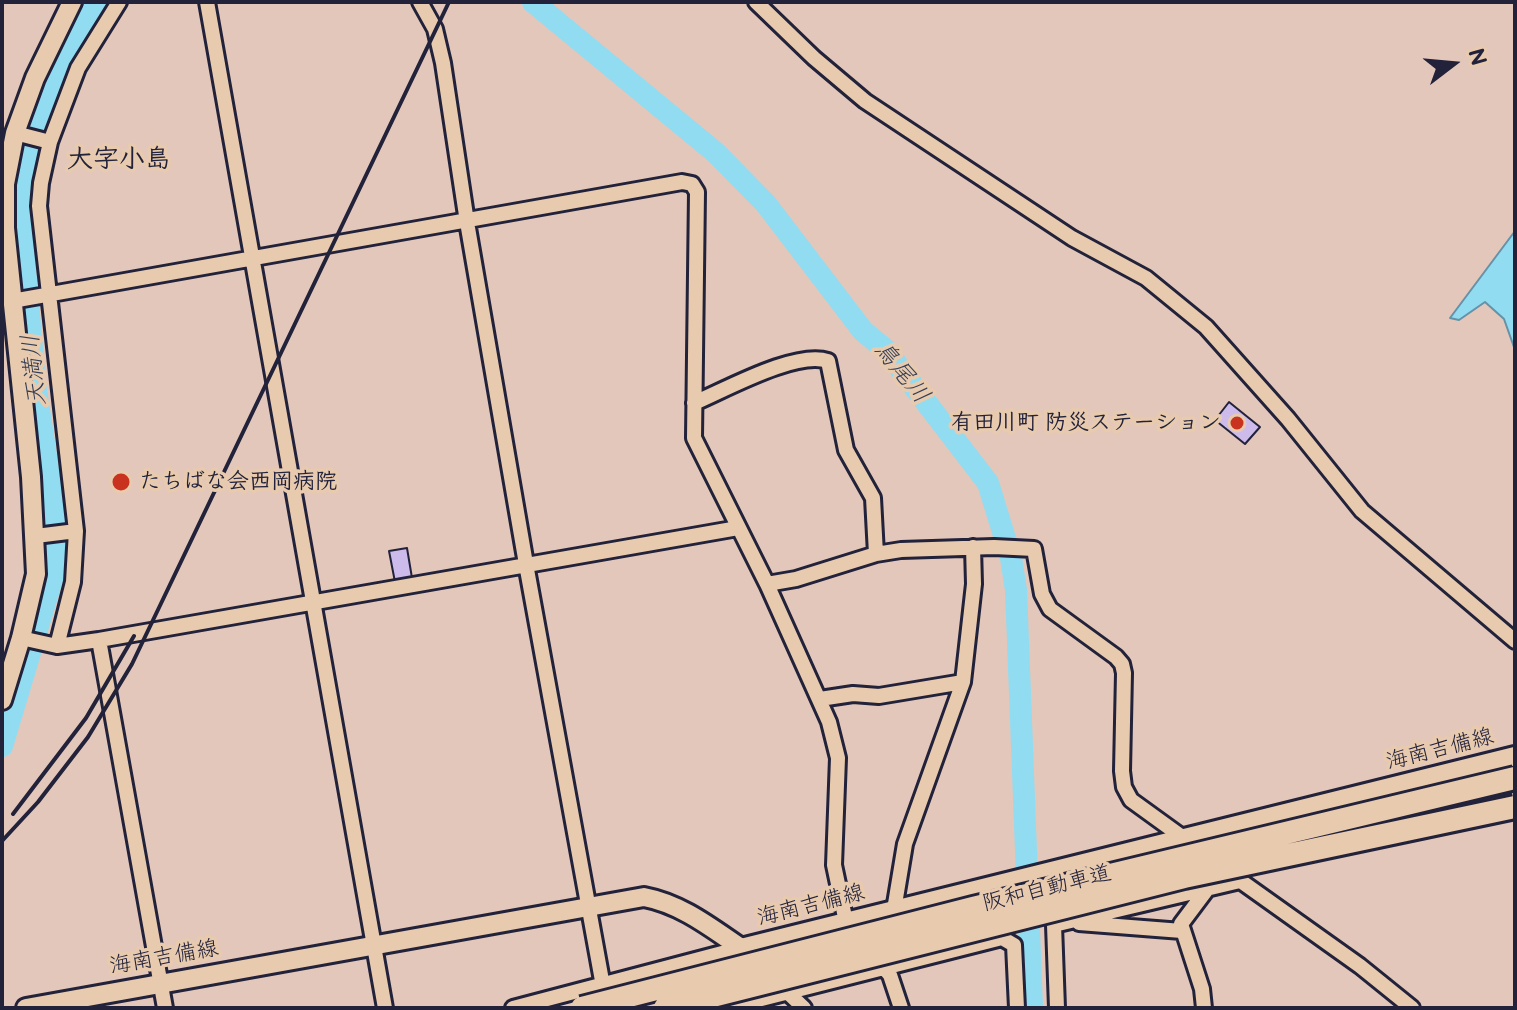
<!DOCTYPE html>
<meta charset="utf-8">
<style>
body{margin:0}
#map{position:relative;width:1517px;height:1010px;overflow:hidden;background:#e3c7ba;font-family:"Balsamiq Sans",sans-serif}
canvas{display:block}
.frame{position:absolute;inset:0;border:4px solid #22223b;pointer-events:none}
.north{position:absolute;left:1413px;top:24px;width:80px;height:80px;-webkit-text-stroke:6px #e8caae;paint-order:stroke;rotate:74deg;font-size:22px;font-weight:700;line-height:32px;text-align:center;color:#22223b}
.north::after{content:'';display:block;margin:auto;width:28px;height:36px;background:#22223b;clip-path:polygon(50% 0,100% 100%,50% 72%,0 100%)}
</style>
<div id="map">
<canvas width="1517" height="1010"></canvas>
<div class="frame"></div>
<div class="north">N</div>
</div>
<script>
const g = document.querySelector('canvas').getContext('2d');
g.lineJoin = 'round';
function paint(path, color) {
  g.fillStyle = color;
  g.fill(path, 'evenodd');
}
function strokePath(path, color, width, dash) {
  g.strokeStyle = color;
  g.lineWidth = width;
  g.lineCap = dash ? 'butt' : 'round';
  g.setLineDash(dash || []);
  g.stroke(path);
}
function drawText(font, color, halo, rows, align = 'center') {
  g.font = font + ' "Balsamiq Sans","Klee One",sans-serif';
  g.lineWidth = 7;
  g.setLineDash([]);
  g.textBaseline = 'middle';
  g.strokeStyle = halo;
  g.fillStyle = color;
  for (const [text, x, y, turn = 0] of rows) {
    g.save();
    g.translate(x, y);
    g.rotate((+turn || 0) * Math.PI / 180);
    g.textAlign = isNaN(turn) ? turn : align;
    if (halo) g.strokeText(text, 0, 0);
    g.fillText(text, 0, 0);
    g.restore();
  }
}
const water = new Path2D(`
 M1515 231V350L1504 319 1485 302 1459 320 1450 318Z`);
paint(water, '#91dcf1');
strokePath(water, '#6592a8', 2);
strokePath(new Path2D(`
 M533 2 716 153 766 204 863 331 886 350 988 483 1011 558 1016 590 1032 1008
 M2 746 56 566 55 513 35 384 19 197 28 147 54 73 98 2`), '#91dcf1', 22);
const building = new Path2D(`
 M1229 402 1260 427 1245 444 1215 420Z
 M407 548 412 578 395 582 389 551Z`);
paint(building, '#cdbbec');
strokePath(building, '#22223b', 2);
const minor = new Path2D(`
 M207 2 385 1008
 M420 2 435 29 443 63 467 222 526 564 607 1008
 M756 2 814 58 865 101 1072 238 1146 278 1206 327 1288 419 1362 511 1515 641
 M15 133 50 142 41 183 39 206 76 531
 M50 142 78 68 119 2
 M12 301 682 182 692 184 697 192 694 438 767 584 829 722 838 758 834 865 846 922
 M694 403C725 390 796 350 828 361L846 450 873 498 876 554
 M36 536 76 531 73 582 57 646
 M767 584 796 579 876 554 901 550 994 547 1034 549 1042 594 1050 609 1116 657 1122 664 1124 673 1122 771 1124 787 1131 800 1189 842
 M21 638 57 646 99 640 738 528
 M99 640 165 1008
 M820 699 853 694 879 696 963 682
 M1221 867 1360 966 1412 1008
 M894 910 905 844 963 682 974 584 973 547
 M1079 923 1182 931
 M879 962 890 975 901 1008
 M784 989 804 1008
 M513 1008 741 948 746 953
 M726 1008 1002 938 1014 945 1017 1008
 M1057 1008 1054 925 1240 881
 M1204 1008 1202 989 1181 924 1208 888`);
const major = new Path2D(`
 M2 700 21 638 36 574 31 477 5 228V184L15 133 35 78 72 2
 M26 1008 644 897C681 904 710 927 741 948L1515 756`);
strokePath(minor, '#22223b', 20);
strokePath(major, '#22223b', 24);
strokePath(minor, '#e8caae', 14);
strokePath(major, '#e8caae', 18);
strokePath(new Path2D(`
 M13 814 86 718 134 636
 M2 841 38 802 88 737 132 664 449 2`), '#22223b', 4);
const highwayBridge = new Path2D(`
 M582 1008 973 908 1515 778
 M665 1008 1184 877 1515 807`);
strokePath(highwayBridge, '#22223b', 28, []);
strokePath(highwayBridge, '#e8caae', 22);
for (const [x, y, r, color] of [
 [1237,423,8,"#c8321e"],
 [121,482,10,"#c8321e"]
]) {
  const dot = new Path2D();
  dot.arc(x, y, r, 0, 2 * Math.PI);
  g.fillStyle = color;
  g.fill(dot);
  strokePath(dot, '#e8caae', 3);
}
drawText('bold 22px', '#22223b', '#e8caae', [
 ["有田川町 防災ステーション",1221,423],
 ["たちばな会西岡病院",139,482,"left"]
], 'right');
drawText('22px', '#22223b', '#e8caae', [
 ["海南吉備線",1440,750,-14],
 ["阪和自動車道",1047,889,-14],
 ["海南吉備線",811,906,-14],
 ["海南吉備線",164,958,-10]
]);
drawText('italic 24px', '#333e56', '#e8caae', [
 ["天満川",35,370,-96],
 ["鳥尾川",901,373,51]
]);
drawText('bold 26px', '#22223b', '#e8caae', [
 ["大字小島",119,160]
]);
</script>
